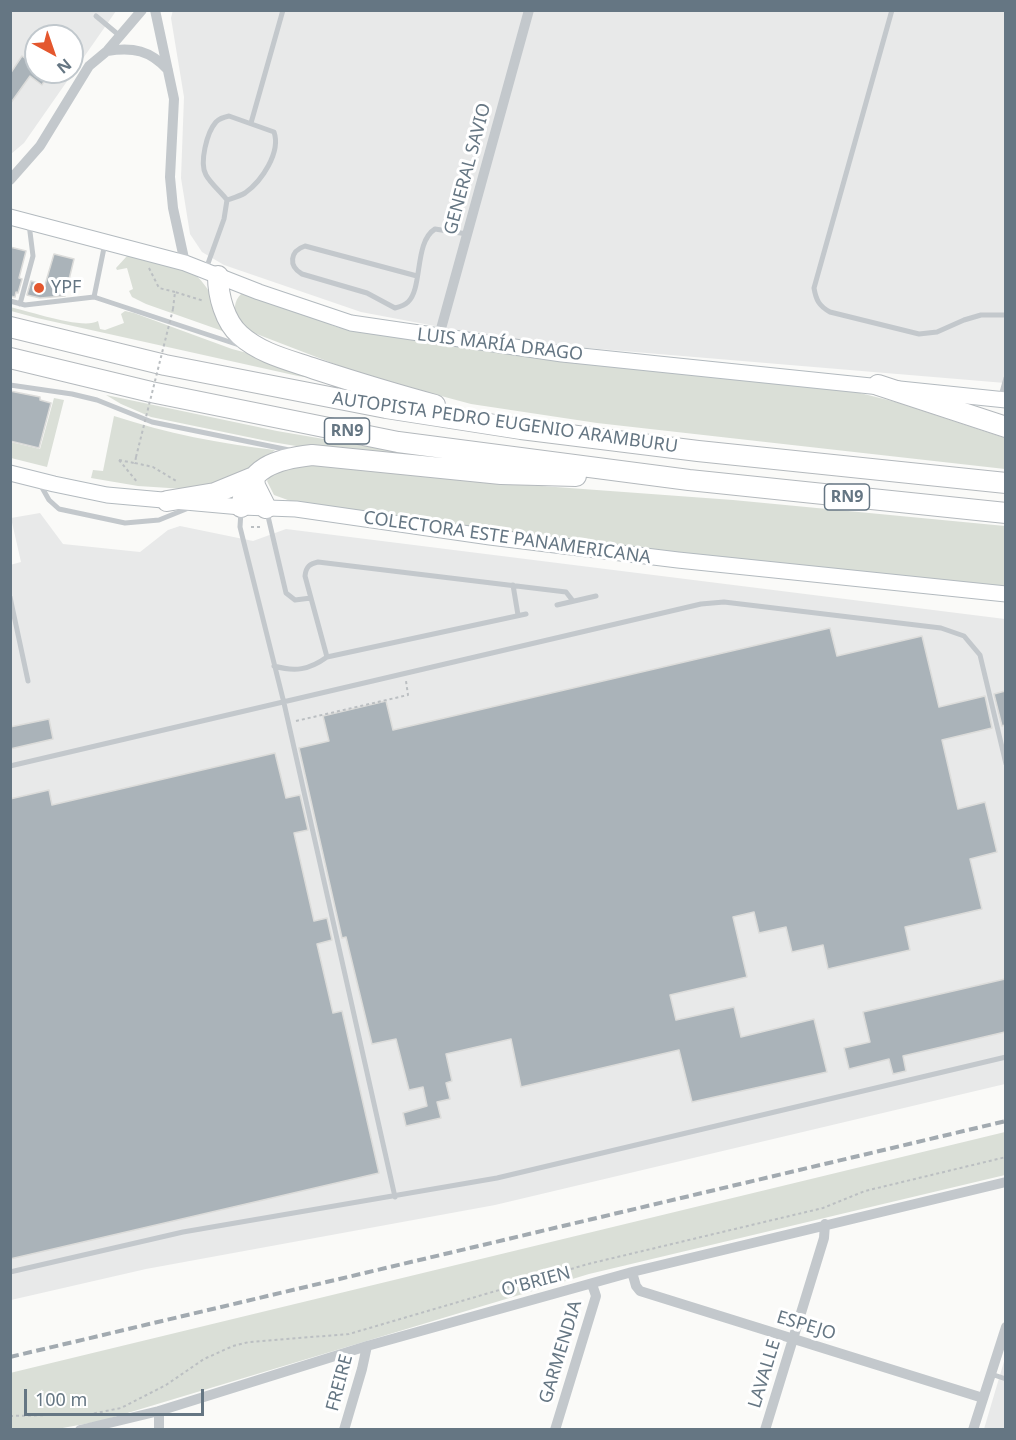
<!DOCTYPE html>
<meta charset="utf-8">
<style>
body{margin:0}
#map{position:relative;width:1016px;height:1440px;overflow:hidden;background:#fafaf8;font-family:"Noto Sans",sans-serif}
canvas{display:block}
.frame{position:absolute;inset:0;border:12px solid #657683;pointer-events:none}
.north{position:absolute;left:24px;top:24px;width:60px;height:60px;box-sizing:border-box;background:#fff;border:2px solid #c1c8cd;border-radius:50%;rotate:140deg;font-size:16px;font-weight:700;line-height:24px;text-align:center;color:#657683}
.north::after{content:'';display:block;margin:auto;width:21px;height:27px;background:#e4572e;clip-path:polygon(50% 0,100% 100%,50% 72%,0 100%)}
.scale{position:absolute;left:24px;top:1389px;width:180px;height:27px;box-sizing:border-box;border:3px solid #657683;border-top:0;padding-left:8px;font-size:18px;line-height:21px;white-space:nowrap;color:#657683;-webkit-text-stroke:4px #fff;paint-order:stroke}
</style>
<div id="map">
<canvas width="1016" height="1440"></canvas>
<div class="frame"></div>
<div class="north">N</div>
<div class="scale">100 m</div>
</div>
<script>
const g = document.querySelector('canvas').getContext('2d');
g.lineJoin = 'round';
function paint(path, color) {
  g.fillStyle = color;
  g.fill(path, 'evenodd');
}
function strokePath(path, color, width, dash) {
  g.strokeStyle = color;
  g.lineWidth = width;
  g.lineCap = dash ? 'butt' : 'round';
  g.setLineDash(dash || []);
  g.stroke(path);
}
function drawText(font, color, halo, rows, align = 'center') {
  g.font = font + ' "Noto Sans",sans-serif';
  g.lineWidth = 6;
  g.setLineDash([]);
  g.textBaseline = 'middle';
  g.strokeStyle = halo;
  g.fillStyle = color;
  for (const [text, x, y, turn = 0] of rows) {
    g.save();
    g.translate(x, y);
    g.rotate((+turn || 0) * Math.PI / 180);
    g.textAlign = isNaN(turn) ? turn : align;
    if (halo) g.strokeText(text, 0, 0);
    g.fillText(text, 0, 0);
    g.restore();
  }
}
paint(new Path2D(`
 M173 10 1005 11V383L563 346 456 330 361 312 224 265 202 252 190 234 181 178 184 97 171 18Z
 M11 11H116L24 143 11 154ZM36 36H72V72H36Z
 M40 513 63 544 140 552 168 530 180 526 253 541 286 529 1005 619V1084L495 1205 146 1269 11 1300 10 565 21 562 11 518Z
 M1005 1358V1429H984Z`), '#e8e9e9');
paint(new Path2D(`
 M135 253C151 258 171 260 186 268 209 281 219 311 231 334L146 304 132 297 129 291 133 289 127 268 117 270 116 268 127 256Z
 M241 294H252L337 327 449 346 848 390 896 402 1005 438V469L597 423 471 404 363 375 254 333C240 324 227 309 241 294Z
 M10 307C29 311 83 330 98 321L100 329 105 330 124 323 121 314 125 311 134 313 232 349 289 364 341 383 298 376 37 318 11 311Z
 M106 395 277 431 464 463 320 450 272 442 151 417 121 404Z
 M54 398 64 400 47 467 11 458V442L40 449Z
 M114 416C166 433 221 444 275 450L248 473 200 490 138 486 91 478 93 470 103 471Z
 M298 461 474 481 733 500 1005 526V587L526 537 296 503 274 495 267 481 272 473Z
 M1005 1132V1175L589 1274 101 1421 57 1429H11L10 1373Z`), '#dadfd7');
const building = new Path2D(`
 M22 56 36 66V72H49L42 85 30 76 10 104V74Z
 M10 247 26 251 19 278 22 279 18 293 16 292 15 297 10 296Z
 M54 254 74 259 65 296 40 298 27 295 31 281 45 285Z
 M10 391 40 397V400L51 403 39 448 10 441Z
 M830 628 837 656 922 636 939 707 985 696 992 728 942 740 958 809 985 802 997 852 970 859 982 909 905 927 910 950 828 969 823 945 792 952 786 927 759 933 754 912 733 917 747 977 670 995 676 1020 734 1007 741 1037 814 1019 827 1072 692 1102 679 1050 521 1087 511 1039 446 1054 452 1081 446 1083 450 1099 437 1102 441 1118 406 1126 403 1113 427 1106 423 1087 409 1090 396 1039 372 1044 346 937 342 938 299 748 329 741 323 716 386 701 393 730Z
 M1005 691V725L1002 726 994 694Z
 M49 719 53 739 10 749V727Z
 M275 753 286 798 300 795 308 830 294 833 314 921 327 918 332 940 317 944 333 1013 342 1011 379 1173 10 1259V799L49 790 52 805Z
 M1005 979V1032L903 1056 906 1071 893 1074 889 1059 849 1069 844 1048 870 1042 863 1012Z`);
paint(building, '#aab3b9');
strokePath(building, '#dcdcda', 1.5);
const secondary = new Path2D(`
 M10 217 185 263 259 292 351 323 562 354 1006 400
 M10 473 54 484 107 495 241 507 296 509 490 537 678 560 1006 594`);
const highway = new Path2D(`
 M218 276C218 296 225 322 240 335 261 354 289 360 315 369 355 382 394 394 435 405
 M10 327 165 365 386 408 521 429 698 451 1006 483
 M10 358 151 392 398 442 689 480 1006 513
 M878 385 1006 427
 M167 501 215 493 254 477 255 486 266 508
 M241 507C248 467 276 459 312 455L501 474 576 476`);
strokePath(secondary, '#b3babf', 17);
strokePath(highway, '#b4b9bd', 22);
strokePath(new Path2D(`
 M149 268 159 288 175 292
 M173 309 175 292 204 301
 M136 457 135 463 153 467 178 482
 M119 460 138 483
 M119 460 134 463
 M251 527H261
 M296 721 408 695 406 681
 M10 1416 91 1414 121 1408 166 1385 204 1359 233 1346 249 1342 349 1334 588 1264 823 1208 865 1191 1006 1157`), '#bbbfc2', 2, [3, 3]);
strokePath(new Path2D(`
 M892 10 814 288C816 300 819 306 830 312L919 334 937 332 964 320 981 315H1006
 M96 16 120 36
 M251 123 283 10
 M206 269 224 219 227 200C221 192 211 184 206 175 199 163 207 132 216 122 220 118 224 117 229 116L274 132C281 152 262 181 245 193 240 196 233 198 227 200
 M417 276 305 246C290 251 288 266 302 274L367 293 395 308C399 307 405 305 408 302 423 288 414 242 435 229L467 234
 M94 297 105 243
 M10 301 25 305 94 297 242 346
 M20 304 33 256 29 224
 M10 385 72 394 97 400 152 422 294 451
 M1001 396 1006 378
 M40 484 49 500 59 509 125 523 159 520 191 507
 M241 511 240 527 284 703 395 1197
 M267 512 286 593 295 600 311 598
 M513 585 518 615
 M10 597 28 681
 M557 605 596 596
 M327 657 305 576C306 566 310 564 318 562L566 592 573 601
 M274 666C295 672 309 670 327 657L526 614
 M10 766 701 604 724 602 941 628 964 636 980 655 1006 764
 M10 1272 183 1232 497 1178 1006 1057
 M991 1374 1006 1379`), '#c3c8cc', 5);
strokePath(new Path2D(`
 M155 10 174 99 170 177 173 208 185 263
 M107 51C133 47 150 50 168 70
 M10 180 40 146 89 66 107 51 142 10
 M439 336 529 10
 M632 1272 636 1286 640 1291 983 1398
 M80 1430 159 1411 367 1346 632 1272 1006 1182
 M159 1430V1411
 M344 1430 362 1369 367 1346
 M555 1430 596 1296 592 1284
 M765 1430 824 1238 825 1224
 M973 1430 1006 1327`), '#c3c8cc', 10);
strokePath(secondary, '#fff', 15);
strokePath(highway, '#fff', 20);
strokePath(new Path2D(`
 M10 1357 1006 1121`), '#a2aab0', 4, [9, 4.5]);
strokePath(new Path2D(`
 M136 457 173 309`), '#bbbfc2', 2, [3, 3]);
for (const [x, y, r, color] of [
 [39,288,6,"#e4572e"]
]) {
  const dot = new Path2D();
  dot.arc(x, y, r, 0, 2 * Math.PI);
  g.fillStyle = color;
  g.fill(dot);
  strokePath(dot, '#fff', 2);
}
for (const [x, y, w] of [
 [347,431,45],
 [847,497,45]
]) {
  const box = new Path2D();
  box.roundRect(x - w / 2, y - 13, w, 26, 4.5);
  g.fillStyle = '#fff';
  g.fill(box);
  strokePath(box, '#657683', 1.5);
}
drawText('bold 16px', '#657683', null, [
 ["RN9",347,431],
 ["RN9",847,497]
]);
drawText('18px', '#657683', '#fff', [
 ["GENERAL SAVIO",468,169,-75],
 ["LUIS MARÍA DRAGO",500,345,7],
 ["AUTOPISTA PEDRO EUGENIO ARAMBURU",505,423,8],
 ["COLECTORA ESTE PANAMERICANA",507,538,8],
 ["O'BRIEN",536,1282,-15],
 ["ESPEJO",806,1326,17],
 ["GARMENDIA",561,1352,-73],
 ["LAVALLE",765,1374,-73],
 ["FREIRE",340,1383,-75]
]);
drawText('18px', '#657683', '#fff', [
 ["YPF",51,288]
], 'left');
</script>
